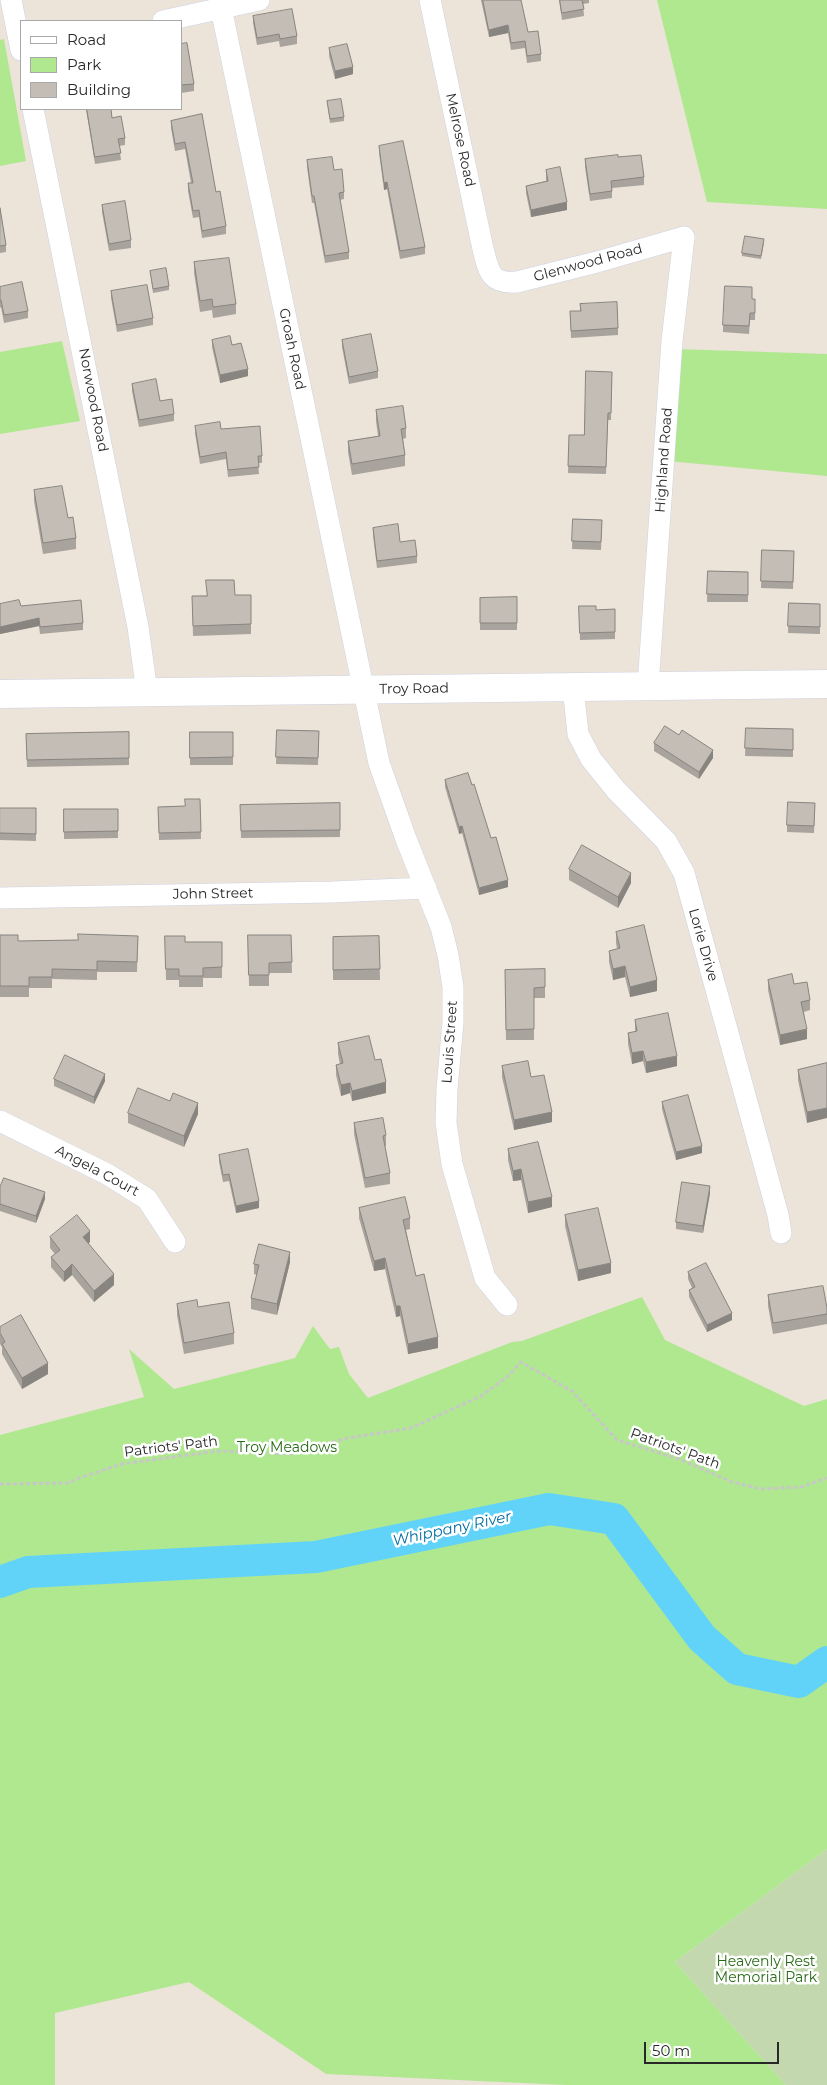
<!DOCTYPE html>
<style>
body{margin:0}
#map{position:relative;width:827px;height:2085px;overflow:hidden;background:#ece3d9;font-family:Montserrat,sans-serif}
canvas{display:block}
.legend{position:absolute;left:20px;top:20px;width:162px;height:90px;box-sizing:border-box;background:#fff;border:1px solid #a9a9a9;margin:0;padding:6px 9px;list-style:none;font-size:15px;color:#282828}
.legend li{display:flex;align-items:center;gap:10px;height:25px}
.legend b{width:25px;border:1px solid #a9a9a9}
.scale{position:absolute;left:644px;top:2042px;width:135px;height:22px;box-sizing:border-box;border:2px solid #282828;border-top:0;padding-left:6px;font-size:15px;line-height:18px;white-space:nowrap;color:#282828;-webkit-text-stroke:4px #fff;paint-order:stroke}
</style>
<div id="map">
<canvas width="827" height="2085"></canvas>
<ul class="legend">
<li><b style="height:6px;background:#fff"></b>Road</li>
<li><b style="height:14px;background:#b0e890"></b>Park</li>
<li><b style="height:14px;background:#c3bdb6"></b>Building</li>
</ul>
<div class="scale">50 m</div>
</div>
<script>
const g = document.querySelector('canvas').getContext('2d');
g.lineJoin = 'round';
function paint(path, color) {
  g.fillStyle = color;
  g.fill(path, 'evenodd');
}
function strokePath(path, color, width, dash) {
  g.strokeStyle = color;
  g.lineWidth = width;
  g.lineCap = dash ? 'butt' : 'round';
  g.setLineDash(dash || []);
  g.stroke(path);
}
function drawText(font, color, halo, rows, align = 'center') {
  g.font = font + ' Montserrat,sans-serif';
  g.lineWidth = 5;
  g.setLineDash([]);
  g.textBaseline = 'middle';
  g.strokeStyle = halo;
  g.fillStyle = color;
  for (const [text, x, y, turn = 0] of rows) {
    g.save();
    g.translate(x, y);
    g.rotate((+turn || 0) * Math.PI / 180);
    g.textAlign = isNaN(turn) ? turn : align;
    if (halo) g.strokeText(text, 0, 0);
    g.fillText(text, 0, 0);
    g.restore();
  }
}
paint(new Path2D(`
 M657 0H827V209L707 202Z
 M4 39 26 161 0 166V40Z
 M62 341 80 421 0 434V352Z
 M676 349 827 354V476L668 461Z
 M642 1297 665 1340 804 1406 827 1399V1849L675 1962 786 2085H566L326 2074 189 1982 55 2013V2085H0V1435L144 1397 129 1349 174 1389 295 1358 313 1326 330 1349 339 1347 349 1374 368 1398 512 1342 522 1341Z`), '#b0e890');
paint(new Path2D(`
 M827 1849V2085H786L675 1962Z`), '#c3d8ae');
strokePath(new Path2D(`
 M0 1582 28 1572 316 1557 549 1509 614 1519 702 1638 737 1669 799 1682 827 1662`), '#62d3f8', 32);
const street = new Path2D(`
 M11 0 21 50
 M430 0 483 249C489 272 490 284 517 282L597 262 684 237 672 341 648 686
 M221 8 379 763 406 839 441 927 448 955 453 987V1022L447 1089 446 1123 452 1164 485 1278 507 1305
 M163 21 259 0
 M33 109 138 627 147 692
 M573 687 578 734 591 759 616 790 666 841 684 873 778 1215 781 1233
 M0 898 332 892 426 888
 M0 1121 107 1174 147 1199 175 1242`);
const secondary = new Path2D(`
 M0 694 827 684`);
strokePath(street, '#ced2e3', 22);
strokePath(secondary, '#ced2e3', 29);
strokePath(new Path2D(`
 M0 1484 69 1483 79 1478 122 1464 217 1451 290 1454 348 1438 411 1428 481 1396 507 1377 521 1362 572 1391 617 1440 679 1459 732 1482 762 1489 801 1487 827 1478`), '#c7c7c7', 3, [4, 2.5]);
strokePath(street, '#fff', 21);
strokePath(secondary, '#fff', 28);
paint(new Path2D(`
 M481 0H500L528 32 541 54V61L527 63 525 48 511 50 508 33 489 37Z
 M559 0H589V3L583 4 584 16 562 20Z
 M253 16 297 36V44L280 47 279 41 257 45 253 23Z
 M181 44 194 84V91L181 93Z
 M329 48 353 74 335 79 329 56Z
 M327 101 344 117V121L330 123Z
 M86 109H111L112 118 125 138V145L119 146 121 160 95 164Z
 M202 114 216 192 226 226V234L202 238 199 217 193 218 188 191V183H191L185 149 175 151 171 128V121Z
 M379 146 425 247V254L400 259 387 189 384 190 379 153Z
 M618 157 644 177V185L612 188V198L590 201 585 167V159Z
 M307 160 334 170 344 192V199L340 200 349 252V259L325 263 314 203H312L307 167Z
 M546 170 567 210 531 217 526 193V186L546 181Z
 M102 205 131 240V248L109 251 102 212Z
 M0 208 6 245V252L0 253Z
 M764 243 761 259 742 256V253Z
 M194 262 236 304V314L213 318 212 310 200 312 194 273Z
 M150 271 169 286V290L153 293Z
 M0 287 28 311V318L4 323 1 307 0 308Z
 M111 291 153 318V325L117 332 111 298Z
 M752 299H755V320H750L749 334 723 332V325Z
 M580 304 618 328V335L571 338 570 311H580Z
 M212 340 232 345 248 376 220 383 212 347Z
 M342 340 378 371V378L349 384 342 347Z
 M612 372 611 420H608L606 474 568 473 569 435H584Z
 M132 384 160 401 174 414V421L139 427 132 391Z
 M376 410 406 428V438L403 439 405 455V466L352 475 348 452V441L378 436 376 421Z
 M195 426 221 429 262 456V463H258L259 474 228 477 226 459 200 464 195 433Z
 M34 490 68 518 76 538V549L43 554 34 501Z
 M573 519 602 520 601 550 572 549Z
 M373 528 400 542 417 556V563L377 568 373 535Z
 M762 550 794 551 793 589 761 588Z
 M708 571 748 572V602H707Z
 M235 595 251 624V634L193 636 192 596Z
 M517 597V630H480V598Z
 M789 603 820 604V634L788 633Z
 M0 604 21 606 83 623V630L40 634 39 626 0 634Z
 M579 606 596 610 615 609V639L580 640Z
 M746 728 793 729V757L745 756Z
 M277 730 319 731 318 765 276 764Z
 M129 732V765L27 767 26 734Z
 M190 732H233V765H190Z
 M679 735 713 758 699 779 654 751V743Z
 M445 780 472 785 508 887 479 895 462 833 459 834 445 787Z
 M200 799 201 839 159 840 158 807 185 806Z
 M340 803V837L241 838 240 805Z
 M815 803 814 833 787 832V825Z
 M0 808H36V841L0 840Z
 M64 809H118V838L64 839Z
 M569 869 631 883 618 908 569 880Z
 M616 932 657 991 630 997 625 977 613 980 609 962V951L617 949 616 943Z
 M0 935 18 941 78 940 138 936 137 972H97V980L52 979V988H29V997H0Z
 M248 935H291L292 973H269V986H249Z
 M165 936 185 942H222V978H203V987H179V980H166Z
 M379 936 380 980H333V937Z
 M545 969V998H534V1040H506L505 970Z
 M768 980 794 984 810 1000V1010L804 1012 807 1039 780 1045 768 990Z
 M635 1020 677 1066 646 1073 643 1061 632 1064 628 1044V1033L635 1032Z
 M338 1043 375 1060 386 1093 352 1101 350 1093 341 1096 336 1075V1065L340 1064 338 1054Z
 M827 1063 807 1123 798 1080V1070Z
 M502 1066 531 1077 552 1122 514 1130 502 1077Z
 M54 1079 105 1081 94 1104 54 1086Z
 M662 1102 702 1153 676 1160 662 1109Z
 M128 1113 198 1114 184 1147 128 1123Z
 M354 1123 386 1135V1146H385L390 1173V1184L365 1188 354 1134Z
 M508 1149 552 1207 528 1213 521 1180 513 1181 508 1160Z
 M219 1155 259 1208 236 1213 229 1181 223 1182 219 1162Z
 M0 1187 45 1199 36 1223 0 1211Z
 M710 1193 703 1233 676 1229V1222Z
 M359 1208 410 1218V1229L406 1230 416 1276 438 1348 408 1354 400 1316 396 1317 385 1269 374 1271 359 1218Z
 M565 1215 611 1273 578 1281 565 1226Z
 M50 1237 90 1242 88 1243 114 1285 94 1302 72 1275 64 1282 51 1267V1257L55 1254 50 1248Z
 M290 1262 277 1315 251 1309V1298L257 1275 254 1274V1264Z
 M688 1272 732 1320 707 1332 689 1297V1290L692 1288 688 1279Z
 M768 1295 827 1308V1324L773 1334 768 1306Z
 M177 1304 198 1307 234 1333V1344L184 1354 177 1315Z
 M0 1327 48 1374 22 1389 2 1354V1347L0 1344Z`), '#a8a39d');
paint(new Path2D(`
 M508 25V33L489 37V30Z
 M353 67V74L335 79V71Z
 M387 182V189L384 190V183Z
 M567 202V210L531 217V210Z
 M248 369V376L220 383V375Z
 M39 618V626L0 634V627Z
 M713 750V758L699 779V772Z
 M462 826V833L459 834V827Z
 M631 873V883L618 908V897Z
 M508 880V887L479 895V888Z
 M625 966V977L613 980V969Z
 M657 980V991L630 997V987Z
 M807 1029V1039L780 1045V1035Z
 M643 1051V1061L632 1064V1053Z
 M677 1056V1066L646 1073V1062Z
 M105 1074V1081L94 1104V1097Z
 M386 1082V1093L352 1101V1091Z
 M350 1083V1093L341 1096V1085Z
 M198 1103V1114L184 1147V1136Z
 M827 1108V1118L807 1123V1112Z
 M552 1112V1122L514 1130V1120Z
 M702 1146V1153L676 1160V1152Z
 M521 1169V1180L513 1181V1171Z
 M710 1186V1193L703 1233V1226Z
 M45 1192V1199L36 1223V1216Z
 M552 1197V1207L528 1213V1202Z
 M259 1201V1208L236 1213V1206Z
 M90 1231V1242L83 1248V1237Z
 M290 1252V1262L277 1315V1304Z
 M385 1258V1269L374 1271V1261Z
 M611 1263V1273L578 1281V1270Z
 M72 1264V1275L64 1282V1272Z
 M114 1274V1285L94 1302V1291Z
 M396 1306H400V1316L396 1317Z
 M732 1313V1320L707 1332V1325Z
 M438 1337V1348L408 1354V1344Z
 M48 1363V1374L22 1389V1378Z`), '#88847f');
const building = new Path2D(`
 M483 0H521L528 32 538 31 541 54 527 56 525 41 511 43 508 25 489 30Z
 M560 0H582L584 9 562 13Z
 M292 9 297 36 280 39 279 34 257 38 253 16Z
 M187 43 194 84 181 85V44Z
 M347 44 353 67 335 71 329 48Z
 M341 99 344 117 330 119 327 101Z
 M87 109H111L112 118 121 116 125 138 118 139 121 153 95 157Z
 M202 114 216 192 220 191 226 226 202 231 199 210 193 211 188 183H193L185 142 175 144 171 121Z
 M403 141 425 247 400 251 387 182 384 183 379 146Z
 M618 155V157L641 155 644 177 611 181 612 191 590 194 585 159Z
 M332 157 334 170 342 169 344 192 339 193 349 252 325 256 314 196H312L307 160Z
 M560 167 567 202 531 210 526 186 548 181 546 170Z
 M125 201 131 240 109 244 102 205Z
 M0 208 6 245 0 246Z
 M745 236 764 239 761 256 742 253Z
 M229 258 236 304 213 307 212 299 200 301 194 262Z
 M166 268 169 286 153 289 150 271Z
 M22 282 28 311 4 315 1 300H0V287Z
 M147 285 153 318 117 325 111 291Z
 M725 286 752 287V299H755V313H750L749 326 723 325Z
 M617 302 618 328 571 331 570 311H581L580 304Z
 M371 334 378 371 349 377 342 340Z
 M230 336 232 345 241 343 248 369 220 375 212 340Z
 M586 371 612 372 611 413H608L606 467 568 466 569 435H584Z
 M156 379 160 401 172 399 174 414 139 420 132 384Z
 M403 406 406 428 401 429 405 455 352 464 348 441 380 436 376 410Z
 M220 422 221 429 260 426 262 456H258L259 467 228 470 226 452 200 457 195 426Z
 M62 486 68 518 73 517 76 538 43 543 34 490Z
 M573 519 602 520 601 542 572 541Z
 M398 524 400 542 415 540 417 556 377 561 373 528Z
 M762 550 794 551 793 582 761 581Z
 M708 571 748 572V595L707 594Z
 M206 580H234L235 595H251V624L193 626 192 596H207Z
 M517 597V623H480V598Z
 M19 600 21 606 81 600 83 623 40 627 39 618 0 627V604Z
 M789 603 820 604V627L788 626Z
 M579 606H596V610L615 609V632L580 633Z
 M665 726 679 735 682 730 713 750 699 772 654 743Z
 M746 728 793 729V750L745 748Z
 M277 730 319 731 318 758 276 757Z
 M129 732V758L27 760 26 734Z
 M190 732H233V757L190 758Z
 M468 773 472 785 474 784 491 838 496 837 508 880 479 888 462 826 459 827 445 780Z
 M185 799H200L201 832 159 833 158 807 185 806Z
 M788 802 815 803 814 826 787 825Z
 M340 803V830L241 831 240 805Z
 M0 808H36V834L0 833Z
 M64 809H118V831L64 832Z
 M582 845 631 873 618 897 569 869Z
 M644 925 657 980 630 987 625 966 613 969 609 951 620 948 616 932Z
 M78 934 138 936 137 962 97 961V970L52 969V977H29V986H0V935H18V941L78 940Z
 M248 935H291L292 962 269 963V975H249Z
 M165 936H185V942H222V967L203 968V976H179V969H166Z
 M379 936 380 969 333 970V937Z
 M545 969V987L534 988V1029L506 1030 505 970Z
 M792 974 794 984 807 982 810 1000 801 1002 807 1029 780 1035 768 980Z
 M668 1013 677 1056 646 1062 643 1051 632 1053 628 1033 637 1031 635 1020Z
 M369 1036 375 1060 381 1059 386 1082 352 1091 350 1083 341 1085 336 1065 343 1063 338 1043Z
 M65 1055 105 1074 94 1097 54 1079Z
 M528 1061 531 1077 544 1075 552 1112 514 1120 502 1066Z
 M827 1063V1108L807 1112 798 1070Z
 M138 1088 170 1101 173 1093 198 1103 184 1136 128 1113Z
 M688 1095 702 1146 676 1152 662 1102Z
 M383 1118 386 1135 383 1136 390 1173 365 1178 354 1123Z
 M538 1142 552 1197 528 1202 521 1169 513 1171 508 1149Z
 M248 1149 259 1201 236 1206 229 1174 223 1175 219 1155Z
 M4 1178 45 1192 36 1216 0 1204V1187Z
 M682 1182 710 1186 703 1226 676 1222Z
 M405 1197 410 1218 403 1220 416 1276 424 1274 438 1337 408 1344 400 1306H396L385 1258 374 1261 359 1208Z
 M598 1208 611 1263 578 1270 565 1215Z
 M77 1215 90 1231 83 1237 114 1274 94 1291 72 1264 64 1272 51 1257 60 1250 50 1237Z
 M259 1244 290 1252 277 1304 251 1298 259 1265 254 1264Z
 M706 1263 732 1313 707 1325 689 1290 695 1287 688 1272Z
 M823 1286 827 1308V1314L773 1323 768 1295Z
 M197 1300 198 1307 229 1302 234 1333 184 1343 177 1304Z
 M21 1315 48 1363 22 1378 2 1344 5 1342 0 1333V1327Z`);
paint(building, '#c3bdb6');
strokePath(building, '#88847f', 1);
drawText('14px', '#282828', '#fff', [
 ["Melrose Road",460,140,78],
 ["Glenwood Road",588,263,-15],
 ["Groah Road",292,349,78],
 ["Norwood Road",93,400,79],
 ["Highland Road",664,460,-86],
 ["Troy Road",414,689,-1],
 ["John Street",213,894,-1],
 ["Lorie Drive",703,945,74],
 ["Louis Street",450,1042,-86],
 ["Angela Court",97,1171,28],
 ["Patriots' Path",171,1447,-7],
 ["Patriots' Path",675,1449,20]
]);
drawText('14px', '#276a14', '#fff', [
 ["Troy Meadows",287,1448],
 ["Heavenly Rest",766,1962],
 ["Memorial Park",766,1978]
]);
drawText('italic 15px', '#036fa2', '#fff', [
 ["Whippany River",452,1529,-12]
]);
</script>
